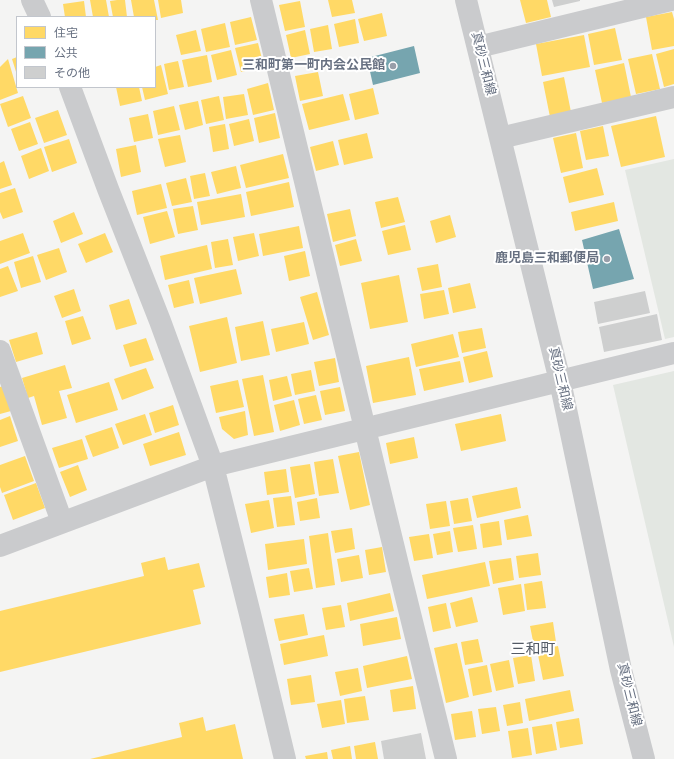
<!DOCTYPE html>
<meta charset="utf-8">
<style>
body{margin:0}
#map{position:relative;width:674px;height:759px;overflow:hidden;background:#f4f4f3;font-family:Overpass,"Noto Sans JP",sans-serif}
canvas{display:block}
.legend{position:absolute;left:16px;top:16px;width:140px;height:72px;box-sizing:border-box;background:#fff;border:1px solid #c2c6cd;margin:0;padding:5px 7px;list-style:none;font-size:12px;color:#677081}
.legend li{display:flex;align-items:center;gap:8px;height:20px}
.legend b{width:20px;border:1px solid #c2c6cd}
</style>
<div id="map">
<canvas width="674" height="759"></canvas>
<ul class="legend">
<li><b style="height:11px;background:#ffd966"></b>住宅</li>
<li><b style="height:11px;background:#76a5af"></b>公共</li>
<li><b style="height:11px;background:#cecfcf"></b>その他</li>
</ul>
</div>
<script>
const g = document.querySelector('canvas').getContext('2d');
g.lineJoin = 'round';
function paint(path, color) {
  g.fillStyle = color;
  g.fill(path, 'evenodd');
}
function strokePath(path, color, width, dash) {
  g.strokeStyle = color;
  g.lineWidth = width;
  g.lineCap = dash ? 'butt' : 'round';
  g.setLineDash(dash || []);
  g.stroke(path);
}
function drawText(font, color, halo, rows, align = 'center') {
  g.font = font + ' Overpass,"Noto Sans JP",sans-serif';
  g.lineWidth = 4;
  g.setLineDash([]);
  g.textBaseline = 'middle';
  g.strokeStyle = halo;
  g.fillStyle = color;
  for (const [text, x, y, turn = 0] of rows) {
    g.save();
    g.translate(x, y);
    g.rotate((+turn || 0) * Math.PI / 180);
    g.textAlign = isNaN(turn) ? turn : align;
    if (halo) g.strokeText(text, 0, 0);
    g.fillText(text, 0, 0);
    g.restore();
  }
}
paint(new Path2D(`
 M674 159V337L665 339 625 170Z
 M674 371V647L613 385Z`), '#e3e7e2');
paint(new Path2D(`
 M90 0H106L109 17H93Z
 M117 0H125L127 17H113L110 1Z
 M131 0H154L158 20H155V17H134Z
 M158 0H181L183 13 161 18Z
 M328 0H352L355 13 332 17Z
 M520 0H547L551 17 526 23Z
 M84 1 86 17H65L63 4Z
 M300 1 305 27 285 31 279 5Z
 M672 12 674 19V46L652 50 646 17Z
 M382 13 387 36 364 41 358 19Z
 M251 17 257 40 235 45 230 22Z
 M355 19 359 43 339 47 334 24Z
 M225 23 230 47 206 52 201 29Z
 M328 25 332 49 314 52 310 29Z
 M615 28 622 60 594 65 588 34Z
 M196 30 201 51 181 55 176 35Z
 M305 30 310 54 291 58 286 35Z
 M584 35 590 67 542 76 536 44Z
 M258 43 264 67 241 72 235 48Z
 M674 49V84L664 87 656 54Z
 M231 50 237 75 217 80 211 55Z
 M652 54 660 89 636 94 628 59Z
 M207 55 212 82 188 87 182 60Z
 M17 57V75L12 59Z
 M8 59 18 93 0 100V67Z
 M178 61 184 87 169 90 164 64Z
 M624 63 631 97 602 103 595 70Z
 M161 65 168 94 145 100 142 87H155V67Z
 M318 72 323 96 300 101 295 76Z
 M564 77 571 112 550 117 543 82Z
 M268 83 274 110 253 115 247 89Z
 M116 87H139L142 101 120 106Z
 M373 88 379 114 355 120 349 94Z
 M244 94 248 115 226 119 223 97Z
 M343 94 350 120 309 130 302 104Z
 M23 96 31 118 8 127 0 104Z
 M219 96 224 120 206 124 201 100Z
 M198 101 203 125 185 130 179 105Z
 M174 106 180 130 158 135 153 111Z
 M58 110 67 135 44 143 35 118Z
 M275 113 280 138 259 143 254 118Z
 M148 114 153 138 134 142 129 118Z
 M656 116 665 157 621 167 611 126Z
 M249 119 254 141 234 146 229 124Z
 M30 122 38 144 19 151 11 129Z
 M225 124 229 149 213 152 209 127Z
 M603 126 609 156 586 160 580 131Z
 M367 133 373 158 344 165 338 140Z
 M576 133 583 168 561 173 553 138Z
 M180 135 186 162 165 167 158 139Z
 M69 139 77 163 52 172 44 147Z
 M333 141 339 165 316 171 310 147Z
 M136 145 141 172 121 177 116 149Z
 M41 148 49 171 29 179 21 156Z
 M283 154 289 178 246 188 240 165Z
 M4 161 12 185 0 189V163Z
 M236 166 241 188 217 194 211 172Z
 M597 168 604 195 569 203 563 177Z
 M205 173 210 196 194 199 190 176Z
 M186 178 192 202 172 206 166 183Z
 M289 182 294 207 251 216 246 192Z
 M161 184 167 208 137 215 132 191Z
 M15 188 23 212 3 219 0 212V193Z
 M241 194 245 217 201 225 197 202Z
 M398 197 405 222 381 228 375 202Z
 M614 202 618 221 575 231 571 212Z
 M193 206 198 230 178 234 173 209Z
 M350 209 356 236 333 242 327 214Z
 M167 211 175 237 150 244 143 217Z
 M74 212 83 234 61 243 53 221Z
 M450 215 456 237 436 243 430 221Z
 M405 225 411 250 388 255 382 231Z
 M299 226 303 248 263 256 259 234Z
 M23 233 30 253 0 264V241Z
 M105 233 113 252 86 263 78 244Z
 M254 233 259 256 238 261 233 237Z
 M228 239 233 265 215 268 211 242Z
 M356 239 362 261 340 266 335 245Z
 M207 245 212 269 165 280 160 256Z
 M59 248 67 272 46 280 37 255Z
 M305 251 310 276 289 281 284 256Z
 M33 256 41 282 21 288 14 262Z
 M438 264 442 287 422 291 417 268Z
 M8 266 18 291 0 297V269Z
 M236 269 242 294 200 304 194 278Z
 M399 275 408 322 370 329 361 283Z
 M189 280 194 303 174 308 168 285Z
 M470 283 476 308 453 313 448 288Z
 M74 289 81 311 62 318 54 296Z
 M444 290 449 314 424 319 420 294Z
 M317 292 329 335 313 340 300 297Z
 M129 299 137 324 116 330 109 305Z
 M83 316 91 339 72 345 65 321Z
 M227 317 237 363 200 372 189 326Z
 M263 321 270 355 241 361 235 327Z
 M304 322 309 344 276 352 271 329Z
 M482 328 486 348 462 353 458 332Z
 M37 332 43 354 16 362 9 340Z
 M453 334 459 357 416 367 411 344Z
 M146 338 154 360 130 367 123 345Z
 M487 351 493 377 469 383 463 357Z
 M409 357 416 395 373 403 366 366Z
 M335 358 339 382 319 386 314 362Z
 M460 361 464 382 424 391 419 369Z
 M65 365 72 388 59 391 67 418 42 425 34 396 28 398 22 378Z
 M146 368 154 388 122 400 114 379Z
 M311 370 315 391 295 395 291 374Z
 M263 375 274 432 254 436 242 379Z
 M287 376 292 396 273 401 269 380Z
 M238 380 244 407 216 413 210 386Z
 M109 382 118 410 76 423 67 395Z
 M3 386 11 411 0 414V387Z
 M340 387 345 411 325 415 320 391Z
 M316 395 322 420 304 424 298 399Z
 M294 400 300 425 280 431 274 405Z
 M173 405 179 425 155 433 149 413Z
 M245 411 248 435 234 439 222 429 219 417Z
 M145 414 152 435 123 445 115 424Z
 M501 414 506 441 461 451 455 424Z
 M10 416 18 441 0 447V420Z
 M112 427 119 448 93 457 85 436Z
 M179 432 186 455 150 466 143 444Z
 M414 437 418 458 390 464 386 443Z
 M82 439 88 459 59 468 52 448Z
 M359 452 370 505 350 510 338 456Z
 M25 456 34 481 2 493 0 487V465Z
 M333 459 339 493 319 496 314 462Z
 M310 464 315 494 295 498 290 467Z
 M78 465 87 490 70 497 60 472Z
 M286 469 289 492 267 495 264 472Z
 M36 483 45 508 13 520 4 495Z
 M517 487 521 508 477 518 472 496Z
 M291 496 295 525 277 527 273 498Z
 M317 498 320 518 300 521 297 502Z
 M468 498 472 521 454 524 450 501Z
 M269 500 274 528 251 533 245 504Z
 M446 501 450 526 430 529 426 504Z
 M528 515 532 536 507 540 504 520Z
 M499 521 502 545 483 548 480 524Z
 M473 525 477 549 458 552 453 528Z
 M352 528 355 549 335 553 331 531Z
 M450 531 453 552 437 555 433 534Z
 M328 533 335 585 316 588 309 536Z
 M429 534 433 558 414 561 409 537Z
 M304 539 307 564 268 570 265 544Z
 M382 547 386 572 369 575 365 550Z
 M538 553 541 575 519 578 516 556Z
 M359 555 363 578 341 582 337 559Z
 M165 557 168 570 199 563 205 587 193 590 201 624 0 672V611L144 576 141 563Z
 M511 558 514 580 493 584 489 561Z
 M485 562 490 586 427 599 422 575Z
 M309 568 313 589 294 592 290 571Z
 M287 573 290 595 269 598 266 577Z
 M542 581 546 608 527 610 524 584Z
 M521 584 525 611 503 615 498 588Z
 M390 593 394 611 350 621 347 603Z
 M472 597 478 622 456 627 450 603Z
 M446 603 451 628 433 632 428 607Z
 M341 605 345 627 326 630 322 608Z
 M304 614 308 635 279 641 274 619Z
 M397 617 401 639 363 646 360 624Z
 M553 622 556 642 534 646 530 626Z
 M324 635 328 656 284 665 280 644Z
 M478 639 483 662 465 665 461 642Z
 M457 643 469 697 446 703 434 648Z
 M558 646 564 676 543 680 537 650Z
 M531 655 535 681 518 684 513 658Z
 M407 656 412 679 367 688 363 666Z
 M509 660 514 687 496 691 490 664Z
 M487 665 492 692 473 696 468 669Z
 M358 668 362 691 340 696 335 672Z
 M311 675 315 702 291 705 287 679Z
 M413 686 416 709 393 712 390 690Z
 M570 690 574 711 529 721 525 699Z
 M365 696 369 720 347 723 344 699Z
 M341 700 345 724 322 728 317 704Z
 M520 702 523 723 507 726 503 705Z
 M496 707 500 731 482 734 478 709Z
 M472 711 476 737 455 740 451 714Z
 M203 717 206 731 235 724 243 759H90L182 737 179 723Z
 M579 718 583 744 560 748 556 722Z
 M552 724 557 750 536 754 532 727Z
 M528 728 532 755 512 758 508 731Z
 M375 742 378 759H356L354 746Z
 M350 746 352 759H333L331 750Z
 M327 752 328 759H306L305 756Z`), '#ffd966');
paint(new Path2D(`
 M414 46 420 73 373 85 367 58Z
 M619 229 634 279 593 289 582 240Z`), '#76a5af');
paint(new Path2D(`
 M552 0H580V1L554 7Z
 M645 291 650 313 598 324 594 302Z
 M657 314 662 340 604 352 599 327Z
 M421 733 426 759H384L381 741Z`), '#cecfcf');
strokePath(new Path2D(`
 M32 0 40 17
 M261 0 401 577 446 759
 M466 0 560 381 621 670 644 759
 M478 47 671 0
 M70 87 108 189 160 321 213 466 250 614 285 759
 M500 138 674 97
 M0 351 62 522
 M0 546 213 466 674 353`), '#cacbcd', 22);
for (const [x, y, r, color] of [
 [393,66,4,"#989ea9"],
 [607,259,4,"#989ea9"]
]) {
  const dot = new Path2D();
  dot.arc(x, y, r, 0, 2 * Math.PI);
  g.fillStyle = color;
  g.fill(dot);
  strokePath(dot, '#fff', 1.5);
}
drawText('13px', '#677081', '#fff', [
 ["真砂三和線",482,64,76],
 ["真砂三和線",559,379,77],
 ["真砂三和線",628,695,76]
]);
drawText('bold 13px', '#677081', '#fff', [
 ["三和町第一町内会公民館",385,66],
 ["鹿児島三和郵便局",599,259]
], 'right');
drawText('15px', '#545b66', '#fff', [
 ["三和町",533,651]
]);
</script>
